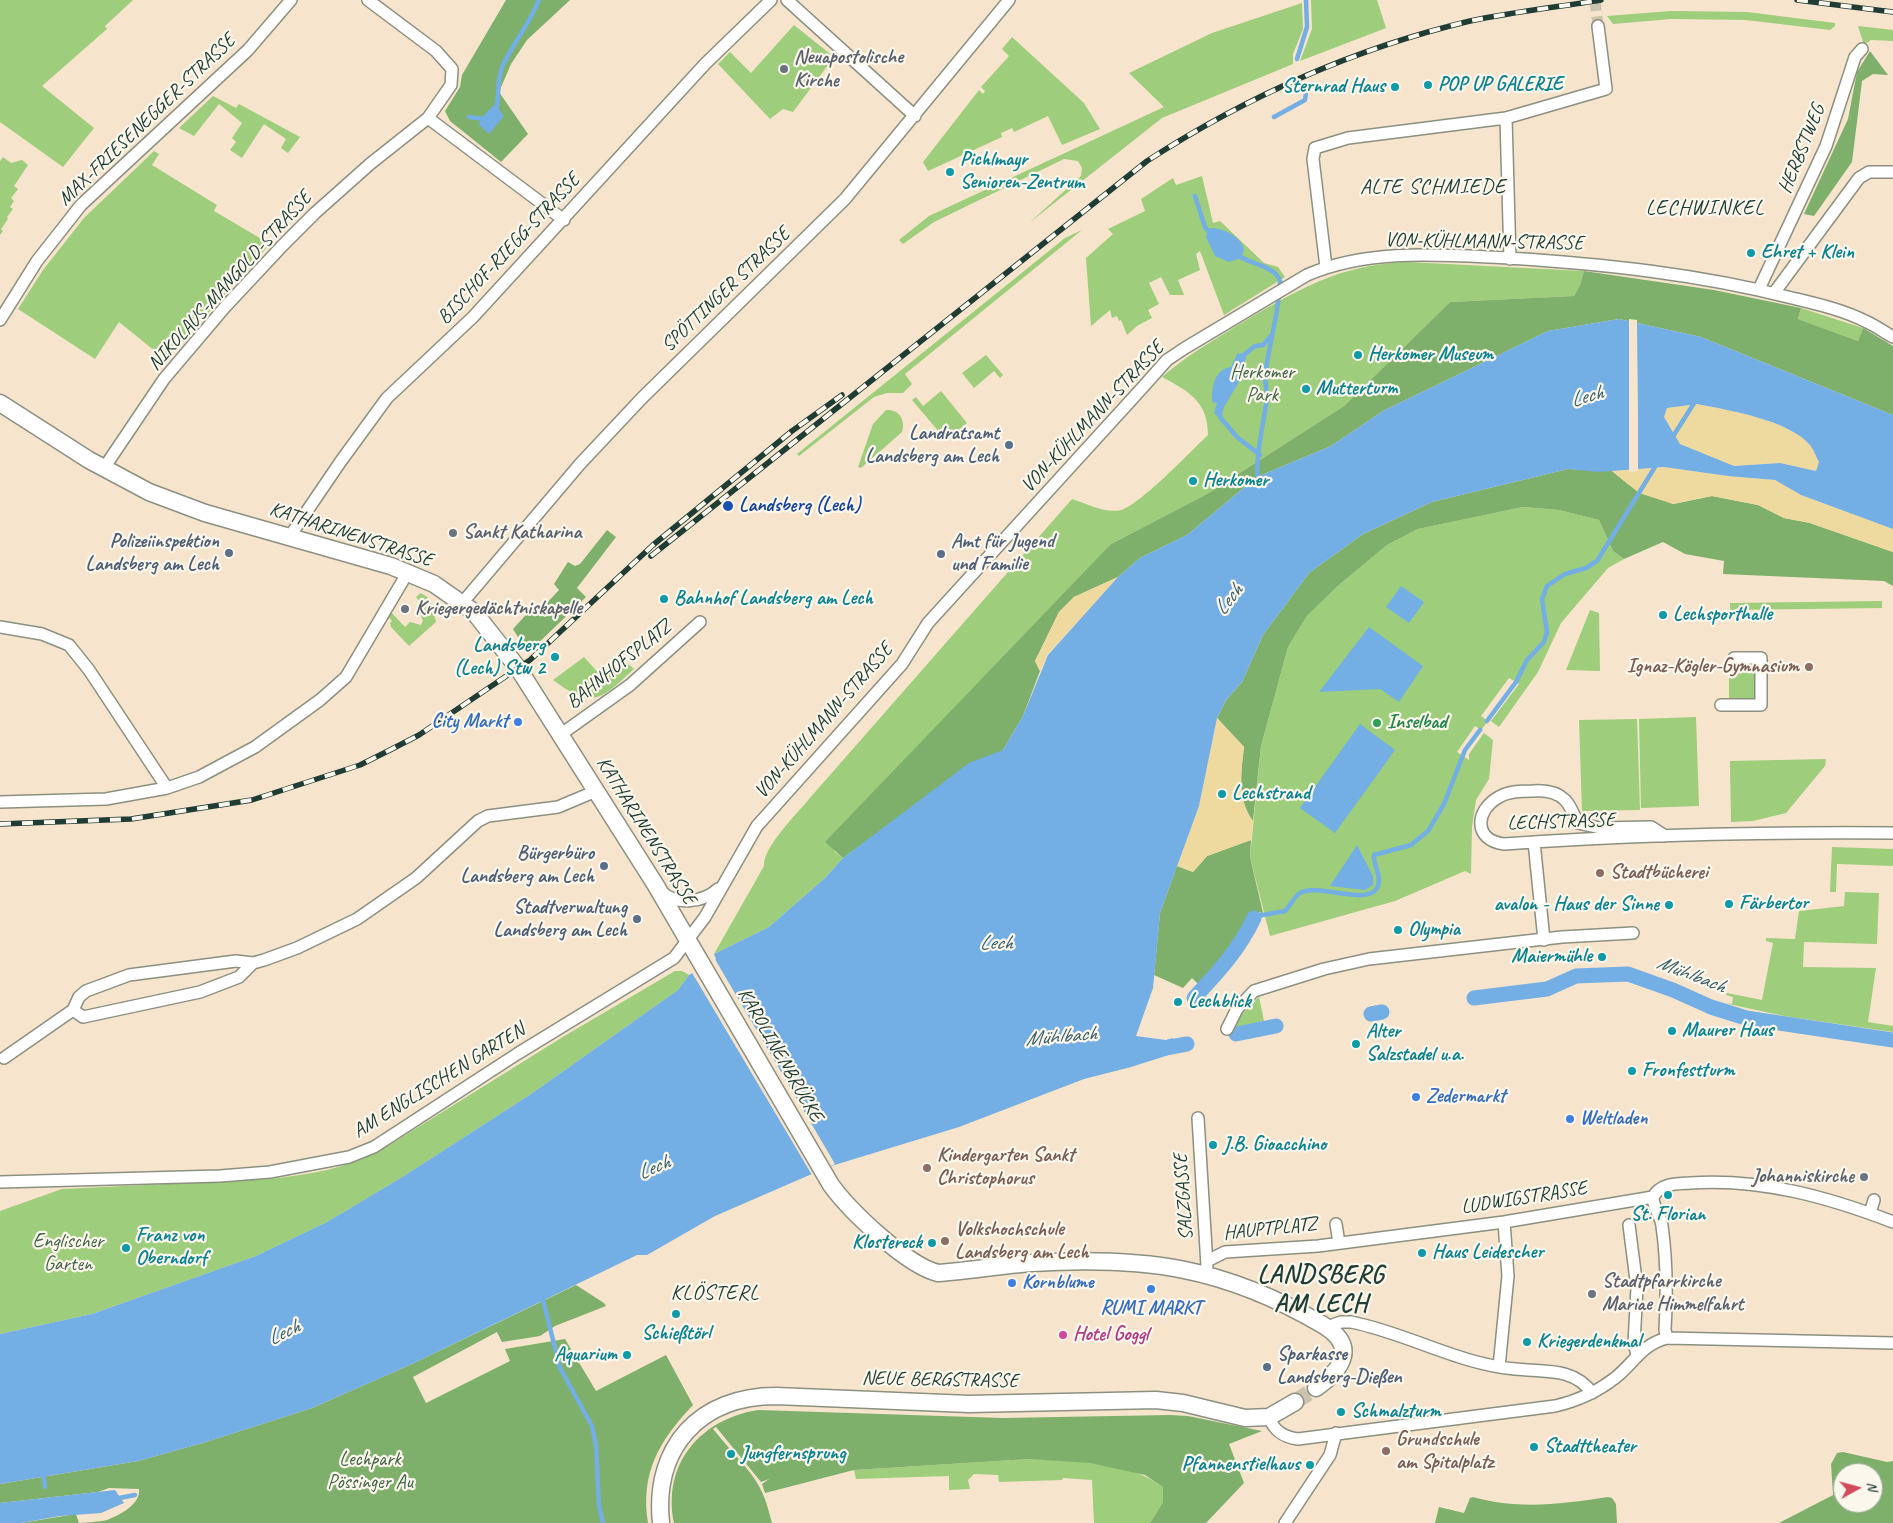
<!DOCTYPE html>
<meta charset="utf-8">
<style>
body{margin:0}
#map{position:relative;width:1893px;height:1523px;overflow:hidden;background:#f7e4cd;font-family:Caveat,sans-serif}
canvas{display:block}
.north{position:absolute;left:1833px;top:1463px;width:50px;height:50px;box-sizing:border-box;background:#fbf7ec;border:1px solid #a3ada2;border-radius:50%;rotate:83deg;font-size:14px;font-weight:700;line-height:20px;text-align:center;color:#1f3d34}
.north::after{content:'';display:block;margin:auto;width:18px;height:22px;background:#d1495b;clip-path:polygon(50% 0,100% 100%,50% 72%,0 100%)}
</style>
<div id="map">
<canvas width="1893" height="1523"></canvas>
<div class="north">N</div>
</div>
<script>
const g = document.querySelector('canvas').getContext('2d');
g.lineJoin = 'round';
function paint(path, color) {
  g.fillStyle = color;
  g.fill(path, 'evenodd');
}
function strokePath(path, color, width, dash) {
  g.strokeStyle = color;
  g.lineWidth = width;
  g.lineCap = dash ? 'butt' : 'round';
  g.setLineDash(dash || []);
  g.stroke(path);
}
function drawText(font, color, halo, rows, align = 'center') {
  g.font = font + ' Caveat,sans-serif';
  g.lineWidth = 4.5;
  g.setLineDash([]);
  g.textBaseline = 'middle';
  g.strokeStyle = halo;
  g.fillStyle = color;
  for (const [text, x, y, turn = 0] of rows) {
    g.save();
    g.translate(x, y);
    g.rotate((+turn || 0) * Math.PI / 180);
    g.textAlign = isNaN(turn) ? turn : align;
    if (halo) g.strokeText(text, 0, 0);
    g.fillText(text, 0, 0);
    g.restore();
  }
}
paint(new Path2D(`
 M0 0H133L105 26 107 29 42 86 94 128 63 167 0 122Z
 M1311 0H1377L1386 28 1300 61 1312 29Z
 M1302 3 1303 29 1293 54V64L1162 118 1029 223 1081 176 1082 168 1078 161 1064 159 934 222 903 244 899 240 929 216 1164 107 1129 73 1212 33Z
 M1671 11 1747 12 1835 23V26L1830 30 1746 20 1671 19 1613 24 1607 16Z
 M794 25 834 57 793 112 783 109 770 119 718 64 730 52 751 73Z
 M1858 26 1893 30V41L1871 40 1864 45Z
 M1012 37 1084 103 1100 129 1062 145 1048 116 1014 132 1012 128 1001 133 1002 137 928 171 923 162 979 90 983 94 985 91 981 87 1009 56 1002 49Z
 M213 96 236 108 239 104 300 137 288 153 281 148 286 139 264 124 242 158 230 150 236 142 232 138 242 123 219 104 194 136 179 128Z
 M154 151 159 154 152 165 217 205 214 211 270 244 166 360 119 322 95 359 18 309 43 270 84 218Z
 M3 157 11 163 22 160 28 165 14 186 18 189 11 198 14 201 10 207 13 209 7 217 8 219 1 229 3 231 0 235V161Z
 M1202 176 1213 223 1220 221 1264 263 1278 267 1285 277 1224 315 1200 251 1196 254 1200 270 1178 280 1184 295H1170L1161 277 1149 283 1159 304 1148 310 1152 318 1137 326 1127 335 1121 320 1119 321 1117 316 1112 318 1110 310 1091 326 1086 258 1113 234 1108 229 1145 211 1141 199 1173 178 1176 185Z
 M1082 230 905 374 912 384 903 393H887L874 397 799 456 797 454 1065 238Z
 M1408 262 1584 271 1580 285 1574 296 1450 302 1344 406 1207 494 1111 544 834 851 843 858 826 877 769 927 714 954 764 866C763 847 796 815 809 799L1072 499C1085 503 1106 514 1121 510 1140 505 1191 451 1208 435 1208 401 1188 391 1162 377 1186 356 1211 342 1238 325 1296 291 1338 264 1408 262Z
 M1801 308 1863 328 1858 341 1798 319Z
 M986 355 1003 375 1000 378 994 371 974 388 962 373Z
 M941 391 967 423 946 440 912 400 916 397 923 406Z
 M886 410C899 409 906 420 902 432L861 468 858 467 873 424Z
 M1523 507 1559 510 1599 520 1613 551 1624 559 1608 568 1561 623 1538 672 1499 727 1491 721 1519 684 1509 678 1481 716 1488 721 1481 730 1475 726 1457 752 1469 760V754L1484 733 1493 740 1489 779 1476 800 1472 827 1471 874 1465 871 1395 901 1270 936 1250 857 1261 746 1288 647 1307 616 1339 585 1387 545 1418 529Z
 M421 593 430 599 436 622 409 646 391 627 390 623 392 621 388 617 390 611 405 627 410 622 421 625 423 620 416 607 420 602 416 597Z
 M1882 601V608L1730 610V603Z
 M1590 610 1599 613 1600 671 1566 670Z
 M584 657 603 678 625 661 634 669C600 700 593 710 553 680Z
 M1729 663 1754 664 1755 699H1729Z
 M1696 717 1699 806 1641 808 1639 719Z
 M1637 719 1640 810 1582 811 1579 720Z
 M1826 759 1825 766 1786 813 1753 821 1731 822 1730 761Z
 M1832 847 1893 849V866L1837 864 1836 892H1830Z
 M1845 892 1879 893 1877 944 1804 942 1803 967 1876 968 1868 1022 1893 1026V1032L1784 1016 1724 1003 1732 1004 1733 997 1726 995 1727 993 1762 1000 1773 943 1766 941V938L1795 939 1799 911 1844 906Z
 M675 971H682L689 975 678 990 531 1094 404 1176 327 1222 256 1256 92 1314 0 1334V1211L62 1189 270 1179C307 1175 350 1168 383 1149L566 1035Z
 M1259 997 1264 1021 1236 1027 1240 1016Z
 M1029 1459C1071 1460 1128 1461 1163 1487V1502L1150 1523H1094L1092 1480 1063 1478 1062 1480 999 1482 998 1475 974 1474 968 1480 970 1489 949 1490V1476L856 1479 854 1470Z`), '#9ecd7b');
paint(new Path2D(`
 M506 0H570L527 40 511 64 499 92 528 134 501 162 450 121 445 111 460 87 462 75Z
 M1870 51 1888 75 1873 74 1862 81 1852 162 1814 216 1804 214 1848 119 1857 72Z
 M1584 271 1714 290 1801 308 1798 319 1858 341 1863 328 1893 346V415L1701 337 1619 319 1548 331 1383 411 1331 446 1257 477 1187 535 1140 558 1118 577 1074 597 1059 612 1035 661 1040 671 1023 716 1003 750 895 820 843 858 825 842 1111 544 1207 494 1344 406 1450 302 1574 296 1580 285Z
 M1568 469 1612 471 1629 485 1673 504 1712 496 1758 505 1784 518 1810 523 1893 552V586L1884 581 1723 574 1724 561 1685 554 1663 542 1624 559 1613 551 1599 520 1559 510 1523 507 1418 529 1387 545 1339 585 1307 616 1288 647 1261 746 1253 821C1237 800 1241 772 1244 747L1217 718 1226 700 1242 682 1263 635 1309 573 1363 534 1432 502Z
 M607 530 616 537 577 588 586 597 528 653 513 629 534 606 543 607 559 590 554 584 568 562 575 566 580 564Z
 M1251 840 1250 857 1263 913 1255 912C1239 947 1228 961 1200 986L1192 978 1183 988 1154 975 1160 913 1177 866 1193 872 1207 856Z
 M576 1285 604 1303 606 1306 555 1326 540 1336 502 1342 497 1332 413 1377 426 1403 510 1361 505 1349 565 1339 596 1391 666 1355 693 1405C660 1440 640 1472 648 1523H21L76 1514 79 1523C87 1522 98 1522 107 1520 120 1515 141 1504 139 1489L109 1488 98 1492 0 1503V1484L138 1461 206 1442 312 1408 412 1364Z
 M758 1410 1003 1418 1170 1415 1188 1416 1262 1431 1229 1444 1244 1483 1206 1523H1150L1163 1502V1487L1145 1475 1090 1463 1029 1459 854 1470 765 1493 762 1484 769 1479 761 1482 716 1427 713 1429 729 1448 728 1455 732 1458 737 1457C759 1482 764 1491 772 1523H674C662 1463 701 1419 758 1410Z
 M1843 1452 1887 1462 1893 1461V1523H1779L1833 1495 1831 1464 1837 1453ZM1843 1473H1873V1503H1843Z
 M1473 1497C1520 1510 1561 1504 1608 1497L1612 1498 1616 1504 1617 1523H1435L1439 1507 1464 1513 1470 1498Z`), '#7eb06b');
paint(new Path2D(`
 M1697 404C1728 410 1790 420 1810 445 1814 450 1816 457 1819 462L1816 471 1780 463 1734 466 1680 444 1664 417 1667 408Z
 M1664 467 1728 476 1775 480 1801 495 1893 529V552L1810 523 1784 518 1758 505 1712 496 1673 504 1639 493 1612 471Z
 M1118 577 1048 654 1040 671 1035 661 1059 612 1074 597Z
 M1217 718 1244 747C1241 772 1237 800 1253 821L1251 840 1207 856 1193 872 1177 866 1199 806Z`), '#eeda9e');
paint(new Path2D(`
 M495 104 504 116 489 134 479 125 481 118Z
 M1211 228C1223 228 1242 237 1244 250L1241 258 1229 262 1215 256 1206 237 1208 231Z
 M1619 319 1701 337 1893 415V529L1801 495 1775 480 1728 476 1664 467 1599 472 1568 469 1432 502 1363 534 1309 573 1263 635 1242 682 1226 700 1217 718 1199 806 1160 913 1153 988 1136 1036 1166 1040 1173 1038 1175 1053 1131 1067 1084 1079 959 1127 828 1167 715 1216 647 1255H637L412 1364 312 1408 206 1442 138 1461 0 1484V1334L92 1314 256 1256 327 1222 404 1176 531 1094 678 990 689 975 716 959 714 954 769 927 826 877 843 858 969 763 1003 750 1023 716 1048 655 1118 577 1140 558 1187 535 1257 477 1331 446 1383 411 1548 331ZM1697 404C1728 410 1789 420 1810 445 1814 450 1816 457 1819 462L1816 471 1780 463 1734 466 1680 444 1664 417 1667 408Z
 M1247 352 1242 377 1224 407 1221 420 1214 413 1217 403 1212 402V398C1212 384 1216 369 1231 367L1237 354Z
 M1401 586 1424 602 1409 623 1386 607Z
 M1369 627 1423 666 1399 702 1380 689 1319 692Z
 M1360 724 1395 750 1335 833 1300 808Z
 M1357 845 1373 876V885L1365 890 1330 886Z
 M115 1490 124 1503 101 1513 60 1516 21 1523H0V1503Z`), '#73aee4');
paint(new Path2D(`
 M1629 319 1637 320 1638 418V471L1629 472Z
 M712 954 835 1164 812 1175 691 971 713 958Z`), '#f7e4cd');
strokePath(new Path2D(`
 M1297 59 1307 27 1306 0
 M496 111C500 96 496 80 503 65 514 42 530 23 539 0
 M469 117 485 119
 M1274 117 1305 100 1306 93
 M1195 196 1205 227 1210 233
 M1238 255C1250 265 1275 265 1280 281 1279 313 1269 344 1265 375 1265 383 1267 391 1267 398 1265 416 1253 466 1259 482
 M1244 355 1255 346 1263 345 1272 335
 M1220 414V417L1237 437 1260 455
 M1672 438 1696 400
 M1487 721 1516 682 1527 660 1544 642 1547 632 1542 599 1547 586 1565 574 1586 568 1597 561 1658 462
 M1254 918 1257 916 1285 911C1290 906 1294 897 1300 893 1319 882 1370 908 1378 886 1382 875 1373 866 1374 855L1411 845 1428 831 1444 804 1465 750 1480 730
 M542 1296 560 1368 592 1426 596 1445 599 1506 603 1523
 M43 1471 45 1487
 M114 1499 135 1495`), '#73aee4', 4.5);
strokePath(new Path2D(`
 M1194 998C1218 972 1239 950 1254 918
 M1474 998 1547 989 1576 976 1628 974 1673 990 1711 1007 1746 1018 1893 1040
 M1371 1014 1382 1012
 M1236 1034 1276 1026
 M1154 1050 1187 1044`), '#73aee4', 15);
strokePath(new Path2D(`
 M1595 0 1598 26`), '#ccc3ae', 11, [11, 5.5]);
strokePath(new Path2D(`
 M1295 1402 1316 1388`), '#ccc3ae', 16, [16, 8]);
const street = new Path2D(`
 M368 0 436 51 452 69 451 85 428 118 564 220
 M787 0 915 116
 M1506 118 1510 259
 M1326 267 1313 159 1315 148 1348 138 1506 118 1606 89 1598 26
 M1759 289 1826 146 1855 57 1862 49
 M1774 293 1859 178 1869 172H1893
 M0 320 37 261 81 205 248 50 291 0
 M104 468 164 379 225 307 283 245 315 213 370 164 428 118
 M290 536 341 461 387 398 473 317 705 64 771 0
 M463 602 580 464 642 398 845 199 1009 0
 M0 627 42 634 69 645 89 670 167 788
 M1721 705H1761V658H1734
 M560 735 630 685 700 622
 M0 802 106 799 167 788 199 777 255 747 320 700 346 677 408 572
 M1665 836 1651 827 1600 828 1578 823C1574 816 1571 806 1565 800 1556 791 1545 790 1533 791 1522 791 1509 791 1499 797 1475 810 1473 840 1504 844 1634 835 1763 832 1893 833
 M1534 842 1544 940
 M662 892C677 906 704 902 718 889
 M253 963 239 977 200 992 83 1017 73 1010 79 997 86 991 129 975 236 961 253 963 264 960 297 948 357 919 416 878 478 821 488 816 558 807 596 791
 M1227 1029 1237 1009 1254 991 1324 969 1369 959 1562 937 1633 933
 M4 1058 73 1010
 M1198 1118 1207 1266
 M0 1182 220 1176 270 1172 349 1157 374 1147 517 1054 674 958 705 917 757 826 902 664 928 623 1143 387 1167 360 1185 348 1307 275C1369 248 1442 255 1508 258 1603 264 1699 274 1792 298 1817 304 1844 310 1867 322 1876 326 1884 332 1893 337
 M1653 1197C1661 1183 1676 1184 1690 1183 1760 1178 1828 1197 1893 1222
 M1653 1197C1653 1208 1661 1216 1662 1226 1667 1261 1667 1295 1665 1330L1667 1338
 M1870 1213 1874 1200
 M1336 1224 1339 1243
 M1629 1225 1637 1288 1634 1343 1637 1355
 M1207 1261 1225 1252 1318 1246 1504 1222 1653 1197
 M1327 1327 1341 1322H1351C1407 1333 1458 1364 1515 1369 1543 1372 1574 1367 1592 1393
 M1499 1367 1508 1276 1504 1222
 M1269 1417C1274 1431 1283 1437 1298 1439L1555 1406C1577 1401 1597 1392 1615 1378 1635 1362 1641 1345 1667 1338L1893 1343
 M1285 1523 1330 1455 1336 1433`);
const secondary = new Path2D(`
 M0 403 89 460 149 492 205 513 391 566 434 584 474 612 518 668 655 884 831 1185C850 1211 906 1265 938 1273 969 1271 1001 1265 1032 1263 1145 1256 1224 1267 1323 1325 1358 1346 1343 1369 1316 1388
 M661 1523C653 1447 700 1396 776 1396L969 1404 1156 1400 1183 1403 1245 1418 1269 1417 1295 1402`);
strokePath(street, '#8b9080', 14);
strokePath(secondary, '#8b9080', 19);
strokePath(street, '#fff', 11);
strokePath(secondary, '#fff', 16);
const rail = new Path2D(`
 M1797 0 1893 12
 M651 556 1147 161C1246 97 1356 48 1470 21 1513 12 1558 7 1601 0
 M0 824 131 819 252 800 360 765 390 750 419 735 530 660 653 545 792 431 842 395`);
strokePath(rail, '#1f3d34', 5.5);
strokePath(rail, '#fbf7ec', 4, [11]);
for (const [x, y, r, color] of [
 [784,69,5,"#6b7280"],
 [1428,85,5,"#0f9aa8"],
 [1395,87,5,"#0f9aa8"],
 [950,172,5,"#0f9aa8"],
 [1751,253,5,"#0f9aa8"],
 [1358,355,5,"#0f9aa8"],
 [1306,389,5,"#0f9aa8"],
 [1009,445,5,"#5c6f8a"],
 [1193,481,5,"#0f9aa8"],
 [728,506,6,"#1a4fb4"],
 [453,533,5,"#6b7280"],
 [229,553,5,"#5c6f8a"],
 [941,554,5,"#5c6f8a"],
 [664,599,5,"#0f9aa8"],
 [405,609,5,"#6b7280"],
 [1663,615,5,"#0f9aa8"],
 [555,657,5,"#0f9aa8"],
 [1809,667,5,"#8d6e63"],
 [518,722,5,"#3f7fe0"],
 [1377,723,5,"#2e9e5b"],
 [1222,794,5,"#0f9aa8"],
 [604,866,5,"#5c6f8a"],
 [1600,873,5,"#8d6e63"],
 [1729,904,5,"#0f9aa8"],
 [1669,905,5,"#0f9aa8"],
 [637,919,5,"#5c6f8a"],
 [1398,930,5,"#0f9aa8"],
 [1602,957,5,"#0f9aa8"],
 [1178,1002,5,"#0f9aa8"],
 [1672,1031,5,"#0f9aa8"],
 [1356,1044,5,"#0f9aa8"],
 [1632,1071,5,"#0f9aa8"],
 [1416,1097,5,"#3f7fe0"],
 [1570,1119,5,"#3f7fe0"],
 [1213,1145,5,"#0f9aa8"],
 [927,1168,5,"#8d6e63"],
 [1864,1177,5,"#6b7280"],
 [1668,1195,5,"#0f9aa8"],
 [945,1241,5,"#8d6e63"],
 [932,1243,5,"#0f9aa8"],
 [126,1248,5,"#0f9aa8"],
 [1422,1253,5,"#0f9aa8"],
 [1012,1283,5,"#3f7fe0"],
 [1151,1289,5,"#3f7fe0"],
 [1592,1294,5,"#6b7280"],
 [676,1314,5,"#0f9aa8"],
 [1063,1335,5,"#d1479c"],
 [1527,1342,5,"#0f9aa8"],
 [627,1355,5,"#0f9aa8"],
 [1267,1367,5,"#5c6f8a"],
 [1341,1412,5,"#0f9aa8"],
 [1534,1447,5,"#0f9aa8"],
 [1386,1451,5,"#8d6e63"],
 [731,1454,5,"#0f9aa8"],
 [1310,1465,5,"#0f9aa8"]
]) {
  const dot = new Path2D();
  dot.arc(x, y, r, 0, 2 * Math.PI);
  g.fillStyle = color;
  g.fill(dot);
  strokePath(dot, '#fbf7ec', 2);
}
drawText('bold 20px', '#5b616d', '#fbf7ec', [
 ["Neuapostolische",794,58],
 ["Kirche",794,81],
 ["Sankt Katharina",463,533],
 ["Kriegergedächtniskapelle",415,609],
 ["Johanniskirche",1854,1177,"right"],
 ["Stadtpfarrkirche",1602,1282],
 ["Mariae Himmelfahrt",1602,1305]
], 'left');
drawText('bold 20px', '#0d838f', '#fbf7ec', [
 ["POP UP GALERIE",1438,85],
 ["Sternrad Haus",1385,87,"right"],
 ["Pichlmayr",960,160],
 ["Senioren-Zentrum",960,183],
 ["Ehret + Klein",1761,253],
 ["Herkomer Museum",1368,355],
 ["Mutterturm",1316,389],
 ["Herkomer",1203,481],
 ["Bahnhof Landsberg am Lech",674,599],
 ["Lechsporthalle",1673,615],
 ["Landsberg",545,646,"right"],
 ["(Lech) Stw 2",545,669,"right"],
 ["Lechstrand",1232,794],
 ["Färbertor",1739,904],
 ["avalon - Haus der Sinne",1659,905,"right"],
 ["Olympia",1408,930],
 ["Maiermühle",1592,957,"right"],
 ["Lechblick",1188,1002],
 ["Maurer Haus",1682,1031],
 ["Alter",1366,1032],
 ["Salzstadel u.a.",1366,1055],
 ["Fronfestturm",1642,1071],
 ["J.B. Gioacchino",1223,1145],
 ["St. Florian",1668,1215,"center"],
 ["Franz von",136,1236],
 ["Oberndorf",136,1259],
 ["Klostereck",922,1243,"right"],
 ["Haus Leidescher",1432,1253],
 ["Schießtörl",676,1334,"center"],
 ["Kriegerdenkmal",1537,1342],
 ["Aquarium",617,1355,"right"],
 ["Schmalzturm",1351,1412],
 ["Stadttheater",1544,1447],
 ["Jungfernsprung",741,1454],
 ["Pfannenstielhaus",1300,1465,"right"]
], 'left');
drawText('20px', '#1f3d34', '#fbf7ec', [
 ["MAX-FRIESENEGGER-STRASSE",147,120,-44],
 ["HERBSTWEG",1802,149,-68],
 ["VON-KÜHLMANN-STRASSE",1484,242,1],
 ["BISCHOF-RIEGG-STRASSE",509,249,-47],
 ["NIKOLAUS-MANGOLD-STRASSE",230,281,-48],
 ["SPÖTTINGER STRASSE",726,290,-44],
 ["VON-KÜHLMANN-STRASSE",1093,417,-47],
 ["KATHARINENSTRASSE",351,535,18],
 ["BAHNHOFSPLATZ",619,665,-39],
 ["VON-KÜHLMANN-STRASSE",824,721,-49],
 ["LECHSTRASSE",1561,822,-2],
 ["KATHARINENSTRASSE",646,831,58],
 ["KAROLINENBRÜCKE",780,1055,60],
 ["AM ENGLISCHEN GARTEN",439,1081,-32],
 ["SALZGASSE",1184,1197,-94],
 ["LUDWIGSTRASSE",1524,1198,-9],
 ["HAUPTPLATZ",1270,1229,-6],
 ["NEUE BERGSTRASSE",940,1380,1]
]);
drawText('20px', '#3f6146', '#fbf7ec', [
 ["Herkomer",1262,373],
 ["Park",1262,396],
 ["Englischer",68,1242],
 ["Garten",68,1265],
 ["Lechpark",370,1460],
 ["Pössinger Au",370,1483]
]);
drawText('bold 20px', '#4e5e75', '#fbf7ec', [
 ["Landratsamt",999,434],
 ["Landsberg am Lech",999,457],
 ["Polizeiinspektion",219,542],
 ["Landsberg am Lech",219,565],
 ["Amt für Jugend",951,542,"left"],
 ["und Familie",951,565,"left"],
 ["Bürgerbüro",594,854],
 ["Landsberg am Lech",594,877],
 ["Stadtverwaltung",627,908],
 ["Landsberg am Lech",627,931],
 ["Sparkasse",1277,1355,"left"],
 ["Landsberg-Dießen",1277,1378,"left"]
], 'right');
drawText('bold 20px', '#164399', '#fbf7ec', [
 ["Landsberg (Lech)",739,506]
], 'left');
drawText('bold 20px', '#785e54', '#fbf7ec', [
 ["Ignaz-Kögler-Gymnasium",1799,667,"right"],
 ["Stadtbücherei",1610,873],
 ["Kindergarten Sankt",937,1156],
 ["Christophorus",937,1179],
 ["Volkshochschule",955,1230],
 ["Landsberg am Lech",955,1253],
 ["Grundschule",1396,1440],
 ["am Spitalplatz",1396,1463]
], 'left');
drawText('bold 20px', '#366cbe', '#fbf7ec', [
 ["City Markt",508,722,"right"],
 ["Zedermarkt",1426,1097],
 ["Weltladen",1580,1119],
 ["Kornblume",1022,1283],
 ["RUMI MARKT",1151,1309,"center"]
], 'left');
drawText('bold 20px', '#27864d', '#fbf7ec', [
 ["Inselbad",1387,723]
], 'left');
drawText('bold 20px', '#b23c85', '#fbf7ec', [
 ["Hotel Goggl",1073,1335]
], 'left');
g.letterSpacing = '1px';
drawText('21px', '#1f3d34', '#fbf7ec', [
 ["ALTE SCHMIEDE",1433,187],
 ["LECHWINKEL",1705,208],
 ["KLÖSTERL",715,1293]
]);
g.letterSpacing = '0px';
drawText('italic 21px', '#385f69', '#fbf7ec', [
 ["Lech",1587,397,-16],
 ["Lech",1229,600,-52],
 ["Lech",996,943],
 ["Mühlbach",1691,975,21],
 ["Mühlbach",1061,1037,-5],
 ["Lech",654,1168,-23],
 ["Lech",284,1333,-25]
]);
g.letterSpacing = '1px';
drawText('bold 25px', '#1f3d34', '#fbf7ec', [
 ["LANDSBERG",1321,1275],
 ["AM LECH",1321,1304]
]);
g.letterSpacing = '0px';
</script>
